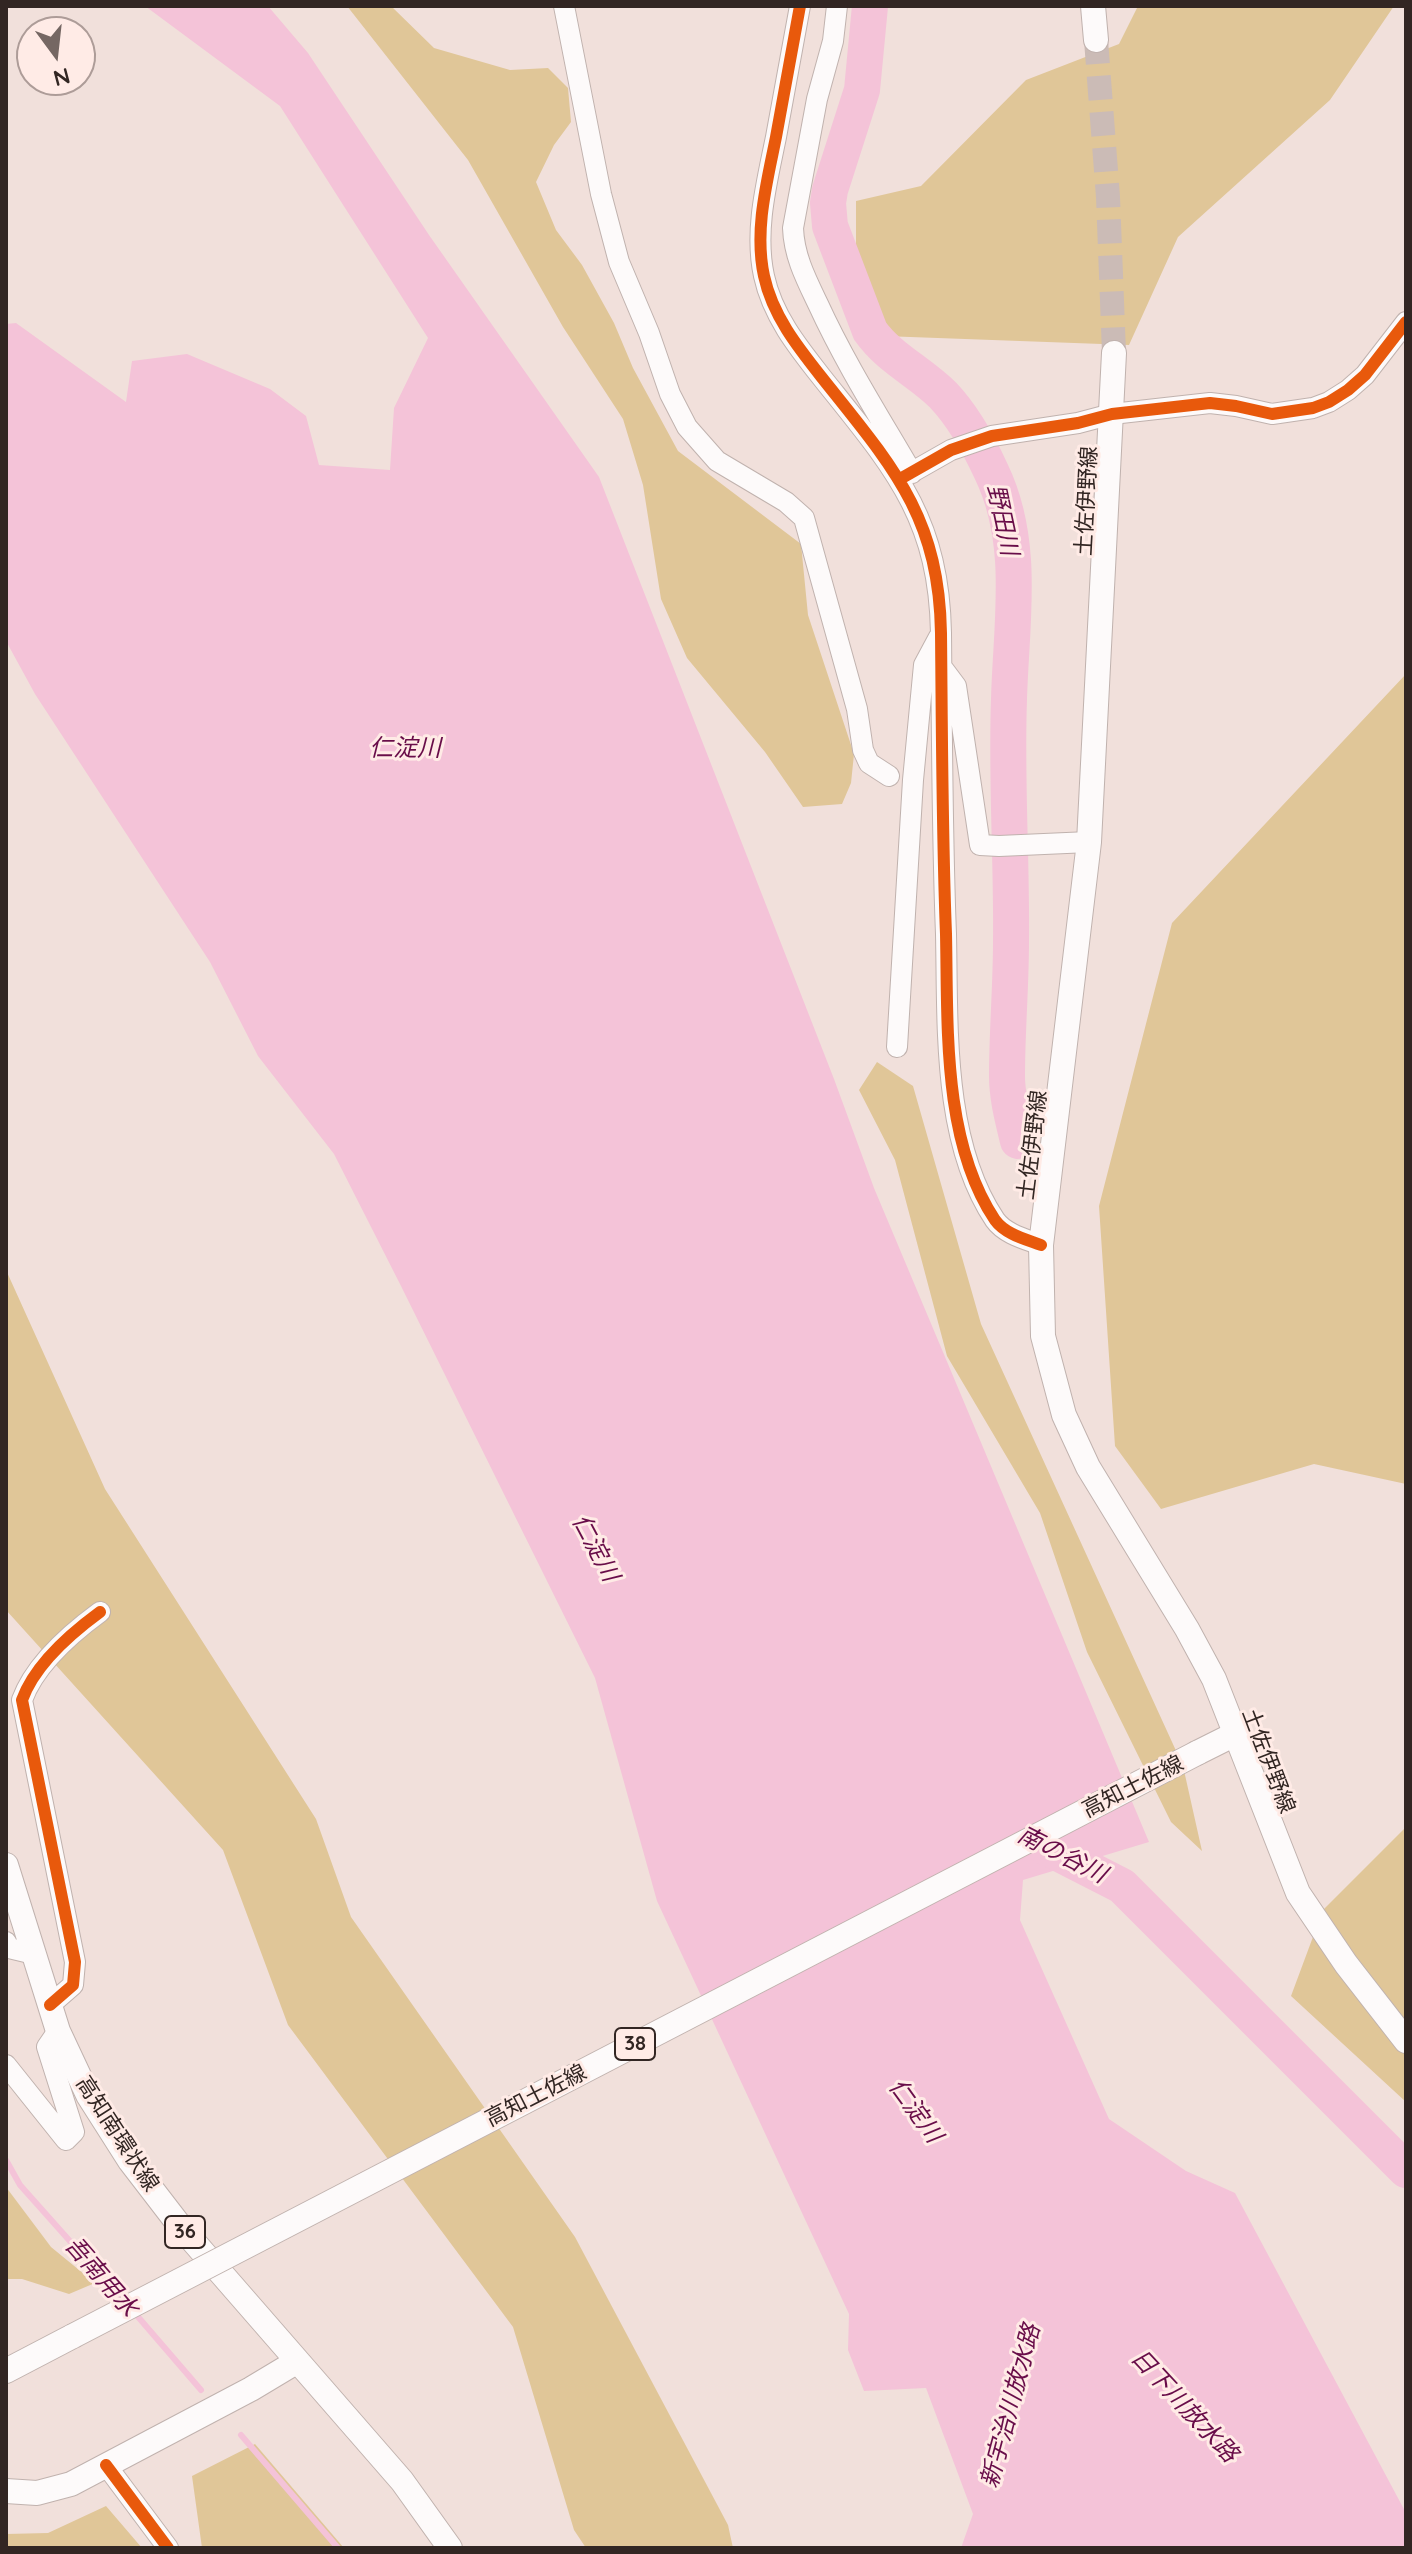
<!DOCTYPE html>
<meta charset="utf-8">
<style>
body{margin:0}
#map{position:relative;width:1412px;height:2554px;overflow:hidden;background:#f1e0db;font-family:Quicksand,sans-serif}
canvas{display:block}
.frame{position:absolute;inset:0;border:8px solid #322623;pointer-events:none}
.north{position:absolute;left:16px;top:16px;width:80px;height:80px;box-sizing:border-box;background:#ffebe6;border:2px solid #ad9c98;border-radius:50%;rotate:165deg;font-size:22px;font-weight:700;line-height:32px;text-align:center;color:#322623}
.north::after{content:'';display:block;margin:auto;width:28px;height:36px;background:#756763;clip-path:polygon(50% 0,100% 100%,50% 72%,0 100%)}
</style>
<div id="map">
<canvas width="1412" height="2554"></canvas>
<div class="frame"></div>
<div class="north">N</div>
</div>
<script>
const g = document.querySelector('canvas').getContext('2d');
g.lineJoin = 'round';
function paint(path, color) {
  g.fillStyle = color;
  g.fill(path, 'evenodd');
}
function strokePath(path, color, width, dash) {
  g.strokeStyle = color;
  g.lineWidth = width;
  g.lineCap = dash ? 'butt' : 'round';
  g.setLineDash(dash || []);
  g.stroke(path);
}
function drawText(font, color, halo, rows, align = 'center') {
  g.font = font + ' Quicksand,"Noto Sans JP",sans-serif';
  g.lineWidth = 6;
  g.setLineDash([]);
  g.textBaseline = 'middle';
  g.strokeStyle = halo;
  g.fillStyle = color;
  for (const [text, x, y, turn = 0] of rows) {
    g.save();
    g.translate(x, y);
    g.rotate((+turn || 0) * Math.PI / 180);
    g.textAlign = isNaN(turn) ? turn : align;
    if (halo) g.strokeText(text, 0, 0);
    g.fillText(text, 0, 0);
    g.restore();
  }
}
paint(new Path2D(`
 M347 6H391L434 48 510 70 548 68 568 88 571 122 554 145 536 182 556 230 582 265 614 323 633 368 678 451 801 544 808 615 854 754 851 783 842 804 803 807 765 752 687 658 661 599 643 485 623 419 563 327 468 160Z
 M1138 6H1394L1330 100 1178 237 1129 345 883 336 856 280V201L921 186 1026 80 1119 44Z
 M1406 674V1484L1314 1464 1161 1509 1115 1446 1099 1206 1172 923Z
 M877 1062 913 1086 981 1324 1183 1766 1202 1851 1171 1822 1087 1652 1040 1513 947 1356 895 1160 859 1090Z
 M6 1270 105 1489 316 1819 351 1917 575 2237 728 2525 733 2548H586L574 2530 513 2327 288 2025 223 1850 6 1610Z
 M1406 1827V2102L1291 1996 1323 1910Z
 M6 2187 51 2247 95 2283 69 2294 22 2279H6Z
 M255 2444 344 2548H202L192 2476Z
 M106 2506 142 2548H6V2534L48 2533Z`), '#e0c698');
paint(new Path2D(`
 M145 6H268L308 53 429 235 599 477 834 1079 874 1188 1149 1842 1023 1880 1020 1920 1109 2119 1186 2171 1235 2193 1406 2513V2548H961L973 2514 926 2388 864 2391 848 2350 849 2314 657 1901 595 1678 401 1286 334 1154 258 1056 210 962 35 694 6 641V324L16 323 126 402 132 361 187 354 270 389 306 416 319 465 390 470 394 408 428 338 280 106Z`), '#f4c3d8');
strokePath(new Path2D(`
 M6 2160 20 2185 125 2303
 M133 2311 201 2390
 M241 2435 338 2548`), '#f4c3d8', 6);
strokePath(new Path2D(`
 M870 6 862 90 830 190 828 203 830 226 870 331C889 358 920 372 943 395 963 416 979 445 991 471 1026 543 1011 623 1009 699 1006 780 1012 861 1011 942 1011 986 1007 1031 1007 1076 1007 1098 1013 1120 1018 1141
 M1034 1841 1122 1886 1406 2170`), '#f4c3d8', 36);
strokePath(new Path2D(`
 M1096 40 1108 197 1114 353`), '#cbbbb6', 24, [24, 12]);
const minor = new Path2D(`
 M564 6 601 194 619 262 649 333 670 394 687 427 717 461 786 502 804 518 857 709 863 750 869 763 889 776
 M800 6C792 50 784 94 776 137 767 182 754 230 764 276 773 318 801 351 827 384 895 469 939 519 941 633 942 733 942 833 946 934 948 1025 942 1141 995 1220 1005 1234 1025 1239 1041 1245
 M837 6 833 41 817 99 793 228C794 256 806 279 818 304 845 363 880 418 912 473
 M900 479 951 450 992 436 1078 423 1112 414 1210 403 1236 406 1272 414 1313 408 1329 402 1348 390 1365 375 1406 322
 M941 666 956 686 980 845 999 846 1089 842
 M897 1047 913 780 924 665 939 637
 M6 1942 9 1948 34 1954
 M50 2005 73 1985 75 1962 22 1700C35 1664 70 1634 100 1612
 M6 2065 66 2140 74 2132 47 2047 58 2031
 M106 2465 168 2548`);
const major = new Path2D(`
 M1093 6 1096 40
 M1114 353 1089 842 1041 1245 1043 1336 1064 1415 1088 1467 1187 1629 1214 1679 1298 1893 1346 1964 1406 2041
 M1197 1753 1237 1733
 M6 1865 58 2031 88 2095 130 2161 180 2226 402 2481 450 2548
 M6 2371 73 2336
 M6 2491 37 2493 71 2484 251 2389 296 2362`);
strokePath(minor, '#c0b2ae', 22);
strokePath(major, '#c0b2ae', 26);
strokePath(minor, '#fdfafa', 20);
strokePath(major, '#fdfafa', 24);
const majorBridge = new Path2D(`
 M73 2336 1197 1753`);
strokePath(majorBridge, '#c0b2ae', 26, []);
strokePath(majorBridge, '#fdfafa', 24);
strokePath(new Path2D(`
 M800 6C792 50 784 94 776 137 767 182 754 230 764 276 773 318 801 351 827 384 895 469 939 519 941 633 942 733 942 833 946 934 948 1025 942 1141 995 1220 1005 1234 1025 1239 1041 1245
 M900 479 951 450 992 436 1078 423 1112 414 1210 403 1236 406 1272 414 1313 408 1329 402 1348 390 1365 375 1406 322
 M50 2005 73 1985 75 1962 22 1700C35 1664 70 1634 100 1612
 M106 2465 168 2548`), '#e8590c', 12);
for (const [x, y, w] of [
 [635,2044,40],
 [185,2232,40]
]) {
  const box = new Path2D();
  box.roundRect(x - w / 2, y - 16, w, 32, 6);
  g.fillStyle = '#ffebe6';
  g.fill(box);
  strokePath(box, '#322623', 2);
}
drawText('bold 20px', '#322623', null, [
 ["38",635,2044],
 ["36",185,2232]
]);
drawText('22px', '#322623', '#ffebe6', [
 ["土佐伊野線",1087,501,-87],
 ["土佐伊野線",1033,1145,-83],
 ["土佐伊野線",1268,1761,69],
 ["高知土佐線",1133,1787,-27],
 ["高知土佐線",536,2096,-27],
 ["高知南環状線",117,2134,57]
]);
drawText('italic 24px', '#690d49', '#ffebe6', [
 ["野田川",1002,520,78],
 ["仁淀川",405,749],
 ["仁淀川",595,1548,62],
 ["南の谷川",1062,1855,27],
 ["仁淀川",915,2111,54],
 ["吾南用水",101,2277,49],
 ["新宇治川放水路",1011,2406,-75],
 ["日下川放水路",1184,2406,47]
]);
</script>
